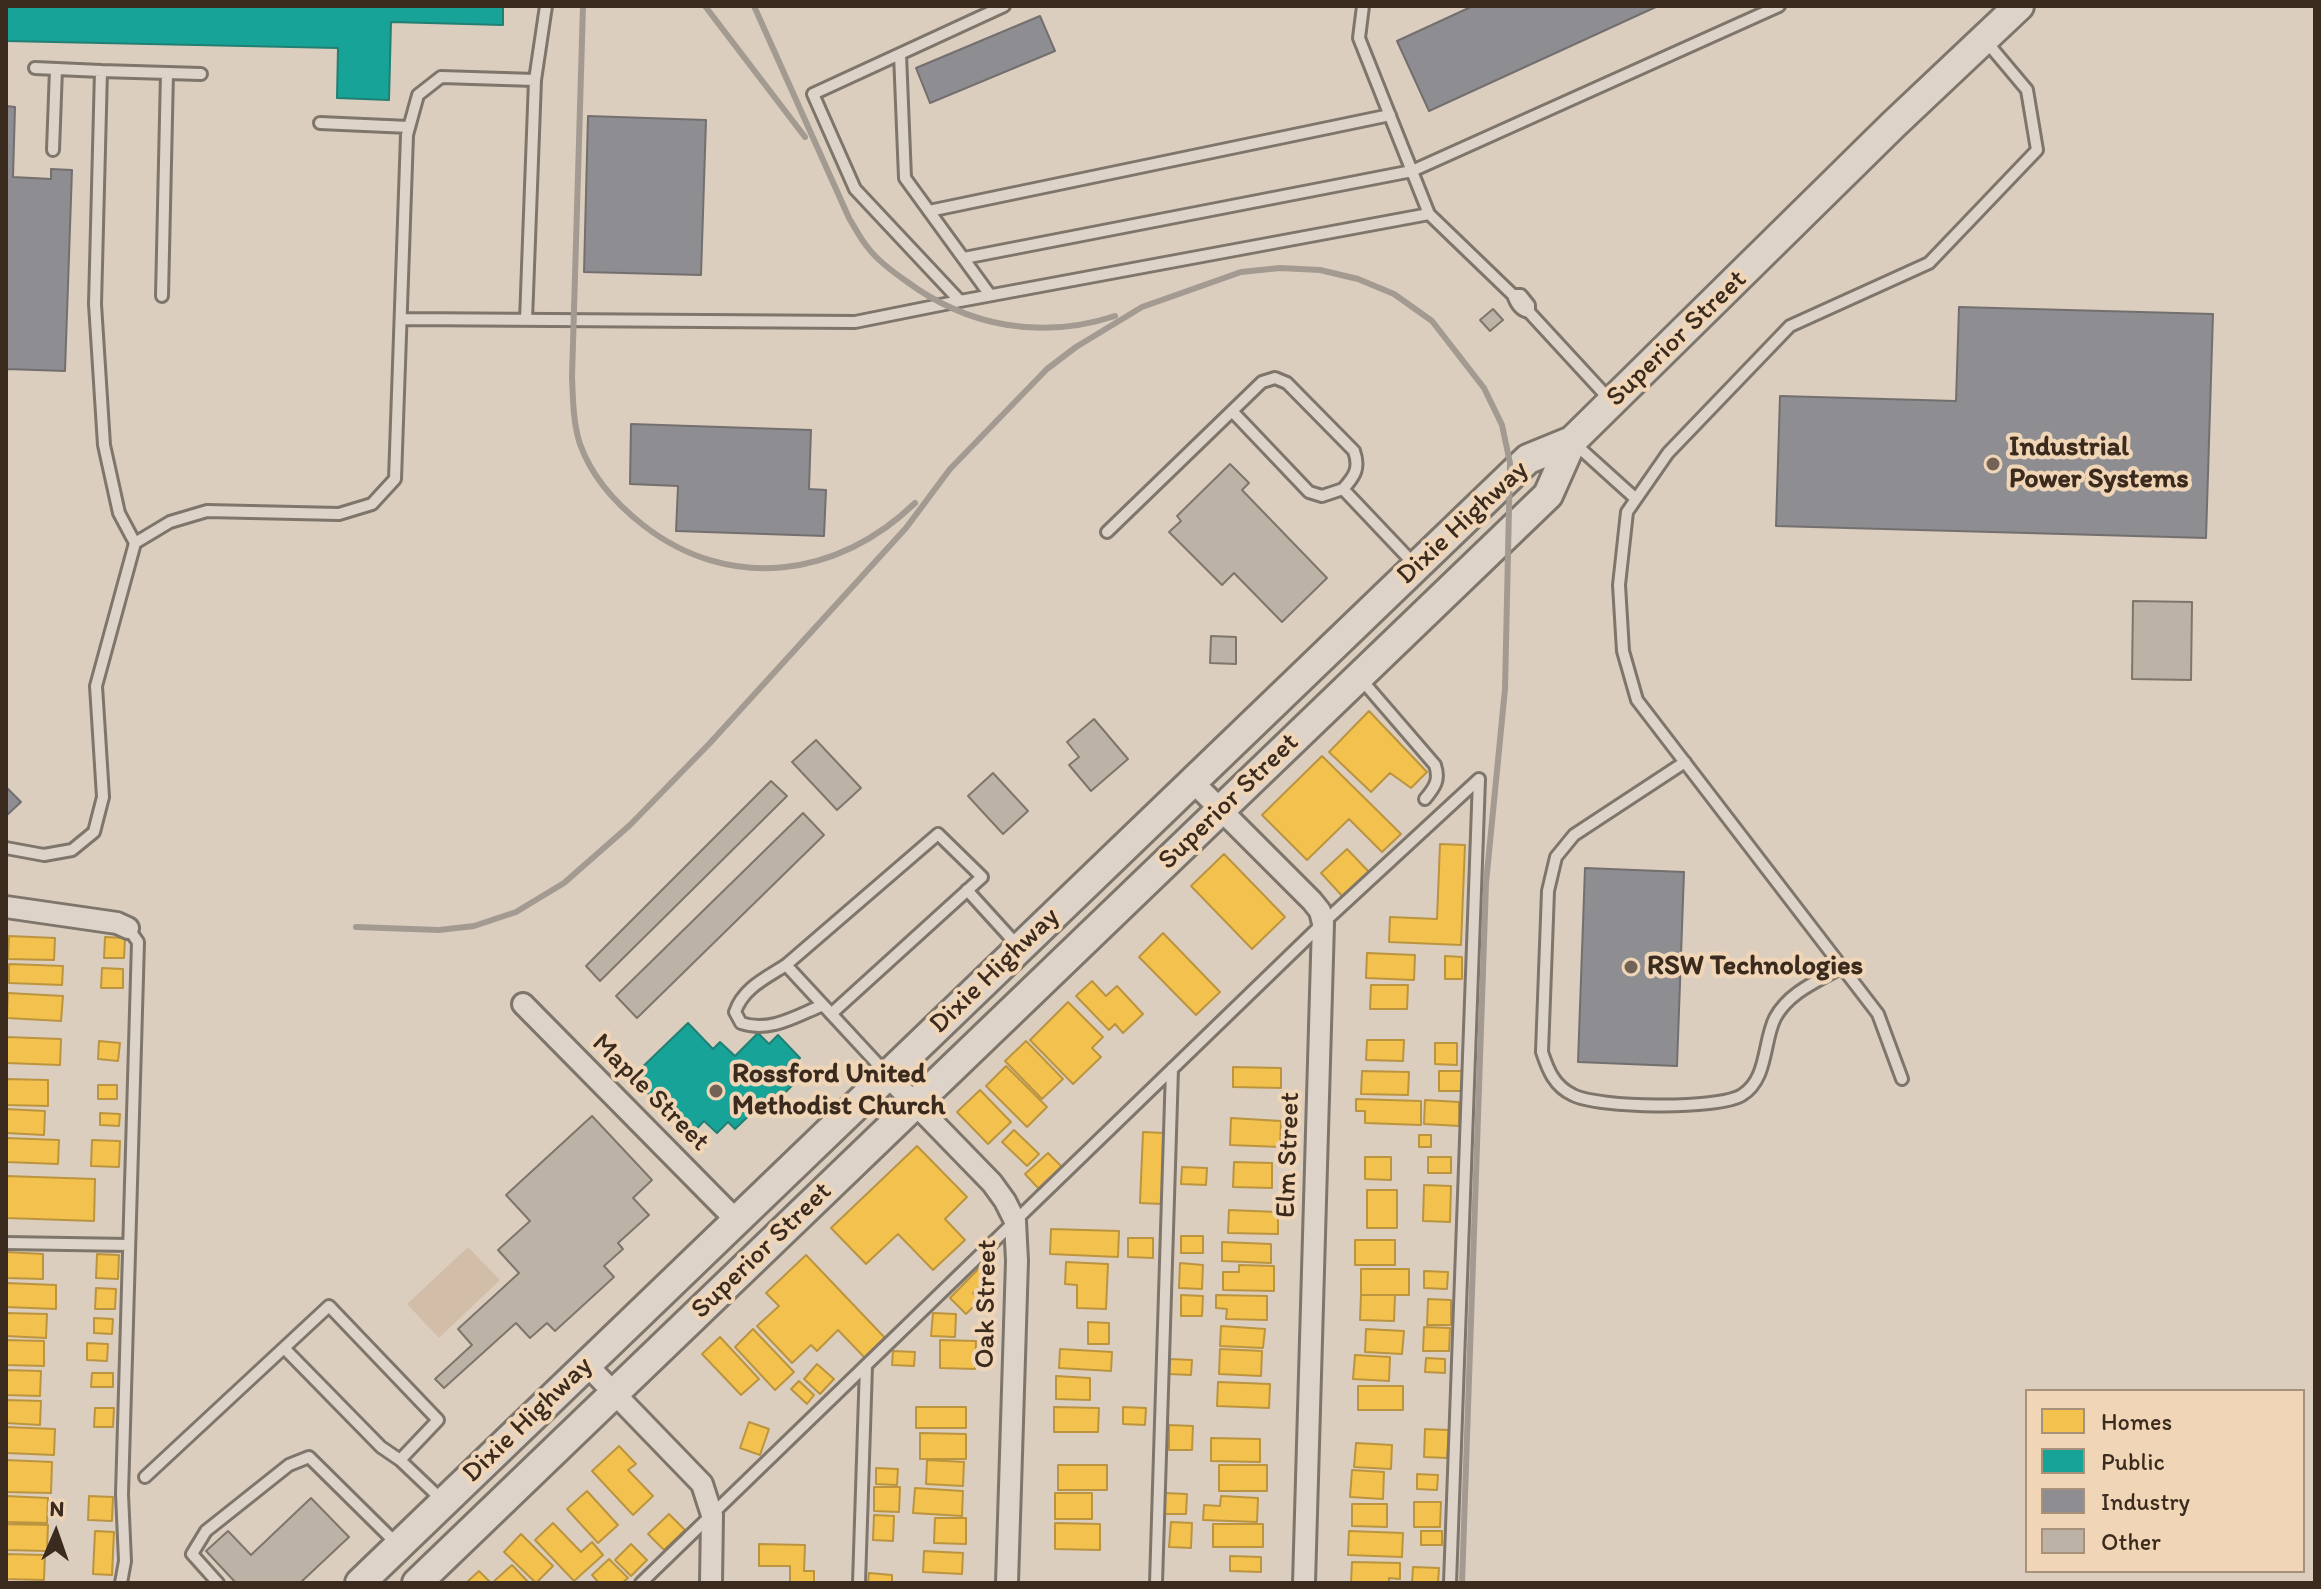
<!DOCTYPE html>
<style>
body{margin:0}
#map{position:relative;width:2321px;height:1589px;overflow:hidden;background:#dccebe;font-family:Itim,sans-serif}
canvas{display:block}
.frame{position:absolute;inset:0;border:8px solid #3b2a1e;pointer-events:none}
.legend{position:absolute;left:2025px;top:1389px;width:280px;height:184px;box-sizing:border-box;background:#f0d6b7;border:2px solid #a8917a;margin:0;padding:10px 14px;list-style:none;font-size:24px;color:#3b2a1e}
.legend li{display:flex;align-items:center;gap:16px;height:40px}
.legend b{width:40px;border:2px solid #a8917a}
.north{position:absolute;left:16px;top:1493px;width:80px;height:80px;-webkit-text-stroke:6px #f0d6b7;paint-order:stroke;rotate:2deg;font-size:22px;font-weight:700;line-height:32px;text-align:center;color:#3b2a1e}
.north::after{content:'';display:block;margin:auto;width:28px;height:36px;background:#3b2a1e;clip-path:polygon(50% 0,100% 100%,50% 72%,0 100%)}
</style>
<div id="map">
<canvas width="2321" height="1589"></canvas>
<div class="frame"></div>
<ul class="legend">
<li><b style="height:22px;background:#f2c14e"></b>Homes</li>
<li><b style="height:22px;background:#17a398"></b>Public</li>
<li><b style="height:22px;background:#8d8d92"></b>Industry</li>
<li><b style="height:22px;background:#bdb2a6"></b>Other</li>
</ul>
<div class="north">N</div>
</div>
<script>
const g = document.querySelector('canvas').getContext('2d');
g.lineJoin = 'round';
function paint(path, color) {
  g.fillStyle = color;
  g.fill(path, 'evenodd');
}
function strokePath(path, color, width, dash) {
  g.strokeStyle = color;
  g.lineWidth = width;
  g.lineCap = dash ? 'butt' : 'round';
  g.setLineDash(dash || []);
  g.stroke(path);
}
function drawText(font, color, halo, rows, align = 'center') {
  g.font = font + ' Itim,sans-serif';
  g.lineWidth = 8;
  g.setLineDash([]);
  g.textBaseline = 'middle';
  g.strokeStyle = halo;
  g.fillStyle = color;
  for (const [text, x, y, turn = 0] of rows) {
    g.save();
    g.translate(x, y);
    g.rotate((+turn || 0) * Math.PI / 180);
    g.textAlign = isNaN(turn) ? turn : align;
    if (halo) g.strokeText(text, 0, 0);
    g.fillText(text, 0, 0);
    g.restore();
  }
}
paint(new Path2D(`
 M468 1247 500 1280 439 1338 407 1304Z`), '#d2bea8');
const homes = new Path2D(`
 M1369 711 1427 772 1411 788 1390 773 1371 792 1329 752Z
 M1322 756 1401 834 1382 852 1349 819 1307 860 1262 815Z
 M1440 844 1465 845 1461 945 1389 942 1390 917 1437 919Z
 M1347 849 1370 873 1344 898 1321 873Z
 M1224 854 1285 917 1252 949 1191 886Z
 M1163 933 1220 992 1196 1015 1139 957Z
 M9 936 55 938 54 960 8 959Z
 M105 937 125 938 124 958H104Z
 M1367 953 1415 955 1414 980 1366 978Z
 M1445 956 1462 957V979H1445Z
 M9 964 63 966 62 985 9 983Z
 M102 968 123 969V988H101Z
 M1092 981 1106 996 1117 986 1143 1014 1123 1033 1115 1024 1109 1030 1076 996Z
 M1371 985H1408L1407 1009H1370Z
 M8 993 63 996 61 1021 7 1018Z
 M1068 1002 1103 1037 1092 1048 1101 1057 1073 1084 1030 1040Z
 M6 1037 61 1039 60 1065 6 1063Z
 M1367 1040H1404L1403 1061 1366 1060Z
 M99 1041 120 1043 118 1061 98 1059Z
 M1026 1041 1063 1079 1042 1099 1005 1061Z
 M1435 1043H1457V1065L1435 1064Z
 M1006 1066 1047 1107 1027 1127 986 1086Z
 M1233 1067 1281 1068V1088L1233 1087Z
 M1362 1071 1409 1072 1408 1095 1361 1094Z
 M1439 1071H1463L1462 1091H1439Z
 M6 1079 48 1080V1106L6 1105Z
 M98 1085H117V1099H98Z
 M980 1090 1011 1122 988 1144 957 1112Z
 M1356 1099 1421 1101V1125L1365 1123V1111H1356Z
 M1425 1100 1459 1102V1126L1424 1124Z
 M6 1109 45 1111 44 1135 6 1133Z
 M100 1113 120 1114 119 1126 100 1125Z
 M1231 1118 1281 1121 1280 1147 1230 1145Z
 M1014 1130 1039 1154 1027 1166 1002 1142Z
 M1143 1132 1165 1133 1162 1204 1140 1203Z
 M1419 1135H1431V1147H1419Z
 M6 1138 59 1140 58 1164 6 1162Z
 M92 1140 120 1141 119 1167 91 1166Z
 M917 1146 967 1197 945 1219 965 1240 933 1270 898 1234 866 1264 831 1228Z
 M1048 1153 1062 1167 1039 1189 1025 1174Z
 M1365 1157H1391V1180L1365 1179Z
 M1428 1157H1451V1173H1428Z
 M1234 1162 1272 1163V1188L1233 1187Z
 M1182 1167 1207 1168 1206 1185 1181 1184Z
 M6 1176 95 1179 94 1221 6 1218Z
 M1424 1185 1451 1186 1450 1222 1423 1221Z
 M1367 1190H1397V1228H1367Z
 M1229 1210 1278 1212V1234L1228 1233Z
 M1051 1229 1119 1231 1118 1257 1050 1254Z
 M1181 1236H1203V1253H1181Z
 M1128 1238H1153V1258L1128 1257Z
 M1355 1240H1395V1265H1355Z
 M1222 1242 1271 1244V1263L1222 1261Z
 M6 1252 43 1254V1279L6 1278Z
 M97 1254 119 1255 118 1279 96 1278Z
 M806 1255 886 1339 865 1358 838 1330 817 1351 811 1345 792 1363 757 1326 779 1306 766 1293Z
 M987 1260 997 1270 973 1293 980 1300 966 1314 950 1298Z
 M1066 1262 1108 1264 1106 1309 1077 1308V1285L1065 1284Z
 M1180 1263 1203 1265 1202 1289 1179 1288Z
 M1239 1265 1274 1266V1291L1223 1290V1272H1239Z
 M1361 1269H1409V1295H1361Z
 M1424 1271 1448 1272 1447 1289 1424 1288Z
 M6 1283 56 1285V1309L6 1307Z
 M96 1288 116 1289 115 1309H95Z
 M1181 1295 1203 1296 1202 1316H1181Z
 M1216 1295 1267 1296V1320L1226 1319 1227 1309 1216 1308Z
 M1361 1295H1395L1394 1321 1360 1320Z
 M1428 1299 1451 1300V1325H1427Z
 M6 1313 47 1314 46 1338 6 1336Z
 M933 1313 956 1314 955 1337 931 1336Z
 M94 1318 113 1319 112 1334 94 1333Z
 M1088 1322 1109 1323V1344H1088Z
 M1221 1326 1265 1329 1263 1348 1220 1346Z
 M1424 1327 1450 1328 1449 1351H1423Z
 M753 1329 794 1372 775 1390 735 1347Z
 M1366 1329 1404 1331 1402 1354 1365 1352Z
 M720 1337 759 1379 741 1395 702 1354Z
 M6 1340 44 1341V1366L6 1365Z
 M940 1340 976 1341 975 1369 940 1368Z
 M87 1343 108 1344 107 1361 87 1360Z
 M1060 1349 1112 1352 1111 1371 1059 1368Z
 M1220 1349 1262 1351 1261 1376 1219 1374Z
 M893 1351 915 1352 914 1366 892 1365Z
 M1355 1355 1390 1357 1389 1381 1353 1379Z
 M1426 1358 1445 1359V1373L1425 1372Z
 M1170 1359 1192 1360 1191 1375 1169 1374Z
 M817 1364 834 1379 820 1394 804 1379Z
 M6 1370 41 1371 40 1396 6 1395Z
 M92 1373H113V1387H91Z
 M1056 1376 1090 1378V1400L1056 1399Z
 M799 1381 814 1395 807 1404 791 1389Z
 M1218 1382 1270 1384 1269 1408 1217 1406Z
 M1358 1386H1403V1410H1358Z
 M6 1400 41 1401 40 1425 6 1423Z
 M916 1407H966V1428H916Z
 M1054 1407 1099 1408 1098 1432H1054Z
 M1123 1407 1146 1408 1145 1425 1123 1424Z
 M95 1408H114L113 1427H94Z
 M749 1422 769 1429 760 1455 740 1448Z
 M1169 1425 1193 1426 1192 1450H1169Z
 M6 1427 55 1429 54 1455 6 1453Z
 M1425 1429 1449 1430 1447 1458 1424 1457Z
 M920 1433 966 1434V1459H920Z
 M1211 1438 1260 1439V1462L1211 1461Z
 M1356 1443 1392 1445 1391 1469 1354 1467Z
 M619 1446 636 1464 628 1470 653 1496 633 1515 592 1471Z
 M6 1460 52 1462 51 1493 6 1492Z
 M927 1460 964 1462 963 1486 926 1484Z
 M1058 1465H1107V1490H1058Z
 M1219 1465H1267V1491H1219Z
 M876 1468 898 1469 897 1485 876 1484Z
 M1352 1470 1384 1472 1383 1499 1350 1497Z
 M1417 1474 1438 1475 1437 1490 1417 1489Z
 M874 1487H900L899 1512 874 1511Z
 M915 1488 963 1491 962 1516 913 1513Z
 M587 1491 618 1525 598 1543 567 1509Z
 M1055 1493H1092V1519H1055Z
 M1165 1493 1187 1494 1186 1514H1165Z
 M6 1496 48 1498 47 1523 6 1522Z
 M89 1496 113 1497 112 1521 88 1520Z
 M1221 1496 1258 1498 1257 1522 1203 1520 1204 1505 1220 1506Z
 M1414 1502H1441L1440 1527H1414Z
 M1352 1504H1387V1527L1352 1526Z
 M669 1514 685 1530 664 1550 648 1534Z
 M874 1515 894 1516 893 1541 873 1540Z
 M935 1518H966V1544L934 1543Z
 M1171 1522 1192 1523 1191 1548 1169 1547Z
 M553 1523 581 1552 592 1542 603 1555 574 1581 535 1540Z
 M1055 1523 1100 1524V1550L1055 1549Z
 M6 1524 48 1525 47 1551 6 1550Z
 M1213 1524H1263V1547H1213Z
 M95 1531 114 1532 112 1575 93 1574Z
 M1349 1531 1403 1533 1402 1557 1348 1555Z
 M1421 1531H1442V1545H1421Z
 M521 1534 553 1566 536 1583 504 1552Z
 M631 1544 647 1560 631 1576 615 1560Z
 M759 1544 805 1545 804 1571H814V1583H790V1566H759Z
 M924 1551 963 1553 962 1574 923 1572Z
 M6 1554 45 1555 44 1580 6 1579Z
 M1230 1556 1261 1557V1572L1230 1571Z
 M609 1559 628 1578 622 1583H599L592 1575Z
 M1352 1562 1400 1563V1579L1389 1578V1583H1351Z
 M512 1565 529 1583H492Z
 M1413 1567 1439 1568 1438 1583H1412Z
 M479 1571 491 1583H466Z
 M869 1573 892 1575V1583H868Z`);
paint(homes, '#f2c14e');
strokePath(homes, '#bb9440', 2);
const public = new Path2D(`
 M6 6H503V25L391 22 389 100 337 98 338 48 6 41Z
 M688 1023 713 1049 720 1042 735 1056 758 1033 769 1044 778 1035 800 1058 791 1067 801 1077 765 1112 759 1106 735 1129 728 1122 717 1133 704 1121 690 1136 632 1077Z`);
paint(public, '#17a398');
strokePath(public, '#227f73', 2);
const industry = new Path2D(`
 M1473 6H1658L1429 111 1397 41Z
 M1040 16 1055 51 930 103 916 68Z
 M6 106 15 107 13 177 51 179V169L72 170 65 371 6 369V382Z
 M588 116 706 120 701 275 584 272Z
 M1959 307 2213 314 2206 538 1776 526 1780 396 1956 401Z
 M631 424 811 430 809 489 826 490 824 536 676 531 678 486 630 484Z
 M6 787 21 802 6 816Z
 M1585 868 1684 872 1677 1066 1578 1062Z`);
paint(industry, '#8d8d92');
strokePath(industry, '#746f6f', 2);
const building = new Path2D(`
 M1493 309 1503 320 1490 331 1480 320Z
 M1230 464 1249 483 1242 490 1327 578 1282 622 1234 573 1222 585 1169 532 1181 521 1177 516Z
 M2133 601 2192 602 2191 680 2132 679Z
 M1211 636 1236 637V664L1210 663Z
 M1094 719 1128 759 1091 791 1069 765 1079 757 1067 742Z
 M816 740 861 788 837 810 792 762Z
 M993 773 1028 811 1003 834 968 796Z
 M771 781 787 796 600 981 586 966Z
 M803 813 824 835 637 1018 616 996Z
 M592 1116 652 1180 633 1198 649 1215 618 1243 623 1249 604 1266 614 1277 555 1331 547 1323 530 1338 516 1323 444 1388 435 1379 472 1345 458 1329 519 1273 498 1250 530 1221 506 1195Z
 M311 1498 349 1537 300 1583H236L206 1551 228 1531 251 1555Z`);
paint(building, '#bdb2a6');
strokePath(building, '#7e756b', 2);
const service = new Path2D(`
 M1004 6 813 94 855 189 960 301 1429 214
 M1363 6 1359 38 1429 214 1513 295C1516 304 1520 311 1529 312L1611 401
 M900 54 905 178 990 295
 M101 71 201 74
 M535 80 546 6
 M320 123 409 127
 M53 150 56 69
 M929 211 1390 115
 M964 258 1412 171 1779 6
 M1513 295H1521L1529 305V312
 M162 296 167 73
 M402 319 855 322 960 301
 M1232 411 1309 492 1322 496 1343 489
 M1574 443 1636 499
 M1107 532 1262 382 1275 378 1287 383 1354 451C1360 468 1355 476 1343 489L1415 565
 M135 543 170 522 207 511 339 514 372 504 395 479 407 135 418 95 441 77 535 80 526 320
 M1360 678 1435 765C1440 780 1435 787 1425 799
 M1685 762 1574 835 1556 857 1548 891 1542 1052C1548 1070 1554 1086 1573 1095 1598 1108 1718 1110 1742 1095 1768 1079 1763 1042 1775 1018 1789 992 1818 981 1842 967
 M6 848 44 855 72 850 94 832 103 797 96 686 135 543 119 513 104 445 95 304 101 71 35 68
 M967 890 1017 945
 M786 965C766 978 743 988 735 1012L741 1023C770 1033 796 1016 823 1005
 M831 1014 982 877 938 834 786 965 886 1073
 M1902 1079 1878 1014 1637 700 1623 651 1619 585 1627 512 1668 453 1790 326 1929 263 2037 150 2027 90 1985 40
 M6 1243 129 1245
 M284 1348 381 1447 400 1460
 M145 1477 329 1306 438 1420 400 1460 442 1500
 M121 1583 125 1561 122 1494 138 942 128 928
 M218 1583 192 1554 206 1531 289 1465 309 1457 397 1544
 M641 1583 1323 923 1479 779 1450 1583
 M859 1583 866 1366
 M1156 1583 1172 1069`);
const minor = new Path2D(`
 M1192 781 1312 901 1320 911 1323 923 1304 1583
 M6 907 117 923 128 928
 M523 1004 736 1220
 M887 1075 992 1183 1005 1201 1015 1221 1017 1261 1007 1583
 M586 1364 702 1484 712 1515 711 1583`);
const secondary = new Path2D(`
 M360 1583 1528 459 1572 441
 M417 1583 1548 495 1572 441 1893 125 2019 6`);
strokePath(service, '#7e756b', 16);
strokePath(minor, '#7e756b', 26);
strokePath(secondary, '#7e756b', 34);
strokePath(service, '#ddd3c8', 10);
strokePath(minor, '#ddd3c8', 20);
strokePath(secondary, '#ddd3c8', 28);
strokePath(new Path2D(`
 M583 6 572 377C573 399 573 423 580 444 592 478 615 503 643 525 730 593 839 577 915 503
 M705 6 805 137
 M754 6 849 218C855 228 861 240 869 249 879 262 893 272 906 281 968 327 1042 340 1115 316
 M356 927 439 930 474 926 516 912 564 883 630 825 710 743 906 528 950 469 1047 369 1076 347 1142 307 1241 272 1280 268 1320 270 1358 279 1394 294 1432 321 1484 388 1502 425 1510 463 1505 689 1486 883 1462 1583`), '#a39a91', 6);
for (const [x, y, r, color] of [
 [1993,464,8,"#736356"],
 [1631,967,8,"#736356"],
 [716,1091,8,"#736356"]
]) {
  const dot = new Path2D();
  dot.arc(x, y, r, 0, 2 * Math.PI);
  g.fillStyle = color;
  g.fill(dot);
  strokePath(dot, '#f0d6b7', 3);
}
drawText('28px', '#3b2a1e', '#f0d6b7', [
 ["Superior Street",1677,339,-44],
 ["Dixie Highway",1463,523,-43],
 ["Superior Street",1229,802,-44],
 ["Dixie Highway",995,971,-44],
 ["Maple Street",650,1093,45],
 ["Elm Street",1289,1155,-88],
 ["Superior Street",762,1251,-44],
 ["Oak Street",987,1304,-89],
 ["Dixie Highway",528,1420,-44]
]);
drawText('bold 28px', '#3b2a1e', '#f0d6b7', [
 ["Industrial",2009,448],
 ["Power Systems",2009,480],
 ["RSW Technologies",1647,967],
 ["Rossford United",732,1075],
 ["Methodist Church",732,1107]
], 'left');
</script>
